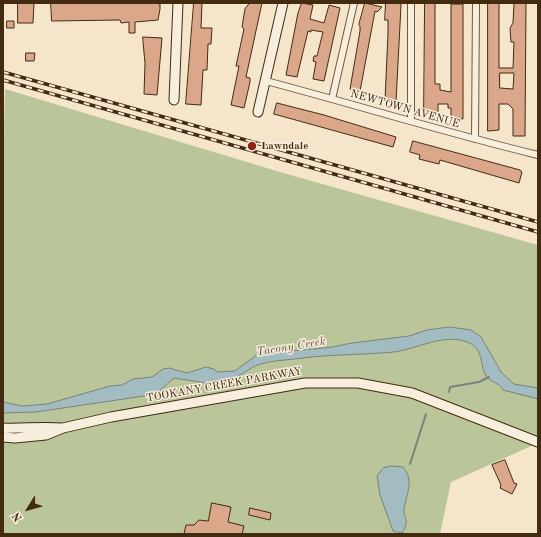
<!DOCTYPE html>
<style>
body{margin:0}
#map{position:relative;width:541px;height:537px;overflow:hidden;background:#f5e5cb;font-family:"Old Standard TT",serif}
canvas{display:block}
.frame{position:absolute;inset:0;border:4px solid #422b11;pointer-events:none}
.north{position:absolute;left:8px;top:489px;width:40px;height:40px;-webkit-text-stroke:3px #f8eedd;paint-order:stroke;rotate:233deg;font-size:11px;font-weight:700;line-height:16px;text-align:center;color:#422b11}
.north::after{content:'';display:block;margin:auto;width:14px;height:18px;background:#422b11;clip-path:polygon(50% 0,100% 100%,50% 72%,0 100%)}
</style>
<div id="map">
<canvas width="541" height="537"></canvas>
<div class="frame"></div>
<div class="north">N</div>
</div>
<script>
const g = document.querySelector('canvas').getContext('2d');
g.lineJoin = 'round';
function paint(path, color) {
  g.fillStyle = color;
  g.fill(path, 'evenodd');
}
function strokePath(path, color, width, dash) {
  g.strokeStyle = color;
  g.lineWidth = width;
  g.lineCap = dash ? 'butt' : 'round';
  g.setLineDash(dash || []);
  g.stroke(path);
}
function drawText(font, color, halo, rows, align = 'center') {
  g.font = font + ' "Old Standard TT",serif';
  g.lineWidth = 3;
  g.setLineDash([]);
  g.textBaseline = 'middle';
  g.strokeStyle = halo;
  g.fillStyle = color;
  for (const [text, x, y, turn = 0] of rows) {
    g.save();
    g.translate(x, y);
    g.rotate((+turn || 0) * Math.PI / 180);
    g.textAlign = isNaN(turn) ? turn : align;
    if (halo) g.strokeText(text, 0, 0);
    g.fillText(text, 0, 0);
    g.restore();
  }
}
paint(new Path2D(`
 M5 89 280 172 538 245V443L451 482 440 534H3V192Z`), '#bac599');
const water = new Path2D(`
 M450 327 471 330 481 337 501 372 514 384 538 388V399L503 390C500 383 492 383 487 377 479 367 485 348 467 342 444 333 417 349 394 352 363 355 333 354 303 358 289 360 275 360 261 364 249 367 241 377 229 380 221 383 214 377 206 383L174 378 156 394 144 396 36 412 3 413V402L22 406 47 404 110 386 122 385 133 379 152 377 163 369 169 368 187 373 206 367 214 369 217 372 235 371 258 354 270 350 282 352 332 347 352 343 409 336 427 330Z
 M392 466 403 467C415 481 406 494 404 509 403 520 411 518 402 533L393 531 380 495 377 476 383 468Z`);
paint(water, '#a2bcc2');
strokePath(water, '#7c827b', 1);
strokePath(new Path2D(`
 M449 392 450 387 479 382 489 377
 M410 464 426 414`), '#7c827b', 2);
const building = new Path2D(`
 M18 3H34L33 23H18Z
 M51 3H155L160 4V9L158 20 135 22V33H129V22L121 23 120 20 52 21Z
 M194 3H202L201 28H212L211 44H208L207 70H203L201 105 186 104Z
 M250 3H262L246 77 250 78V82L244 108 231 105 239 66H236L244 29 242 27 245 9Z
 M302 3 313 5 310 19 324 23 329 5 340 8 324 81 313 79 316 62 313 61 314 56H317L323 32 311 30V32L308 31 297 77 286 75 298 13Z
 M365 3 382 7 377 12 375 11 360 91 350 89 360 31V26L359 25Z
 M386 3H400L401 5 396 102 385 101 388 33V20H385Z
 M425 3H435V84H440V90L451 92V4H463V119H451V108H448V104H438V113H424Z
 M488 3H499V68H513L514 42H511L510 28 513 23 514 3H526L525 136H513V109L508 104H499V130L488 131ZM500 73H514L513 89 500 88Z
 M7 21H14V28H7Z
 M143 37 162 38 157 95 144 94 145 64Z
 M26 53H35L34 61H26Z
 M277 103 324 115 396 137 393 147 274 114Z
 M413 141 520 170 522 172 519 183 440 160 439 164 419 159 420 155 410 152Z
 M505 460 514 483 517 484 512 494 500 488 501 485 492 465Z
 M212 503 231 507 228 522 244 526 242 534H184L186 525H194L199 520 208 521Z
 M250 508 271 513 270 520 249 515Z`);
paint(building, '#daa78b');
strokePath(building, '#422b11', 1);
const street = new Path2D(`
 M411 3V120
 M266 81C357 105 447 133 538 155
 M332 99 354 3
 M475 139 476 3`);
const secondary = new Path2D(`
 M174 100 178 3
 M258 112 283 3
 M3 428C23 429 42 426 61 428
 M3 437 15 438 46 435 63 428 111 417 305 383H358L412 393 538 442`);
strokePath(street, '#6f5a40', 8);
strokePath(secondary, '#422b11', 11);
strokePath(street, '#f8eedd', 6);
strokePath(secondary, '#f8eedd', 9);
const rail = new Path2D(`
 M3 72 538 222
 M3 80 538 232`);
strokePath(rail, '#422b11', 3.5);
strokePath(rail, '#f8eedd', 2, [6]);
for (const [x, y, r, color] of [
 [252,146,5,"#8f2418"]
]) {
  const dot = new Path2D();
  dot.arc(x, y, r, 0, 2 * Math.PI);
  g.fillStyle = color;
  g.fill(dot);
  strokePath(dot, '#f8eedd', 1.5);
}
drawText('11px', '#422b11', '#f8eedd', [
 ["NEWTOWN AVENUE",405,109,16],
 ["TOOKANY CREEK PARKWAY",224,385,-10]
]);
drawText('bold 11px', '#422b11', '#f8eedd', [
 ["Lawndale",261,146]
], 'left');
drawText('italic 12px', '#5a4f3d', '#f8eedd', [
 ["Tacony Creek",291,347,-9]
]);
</script>
